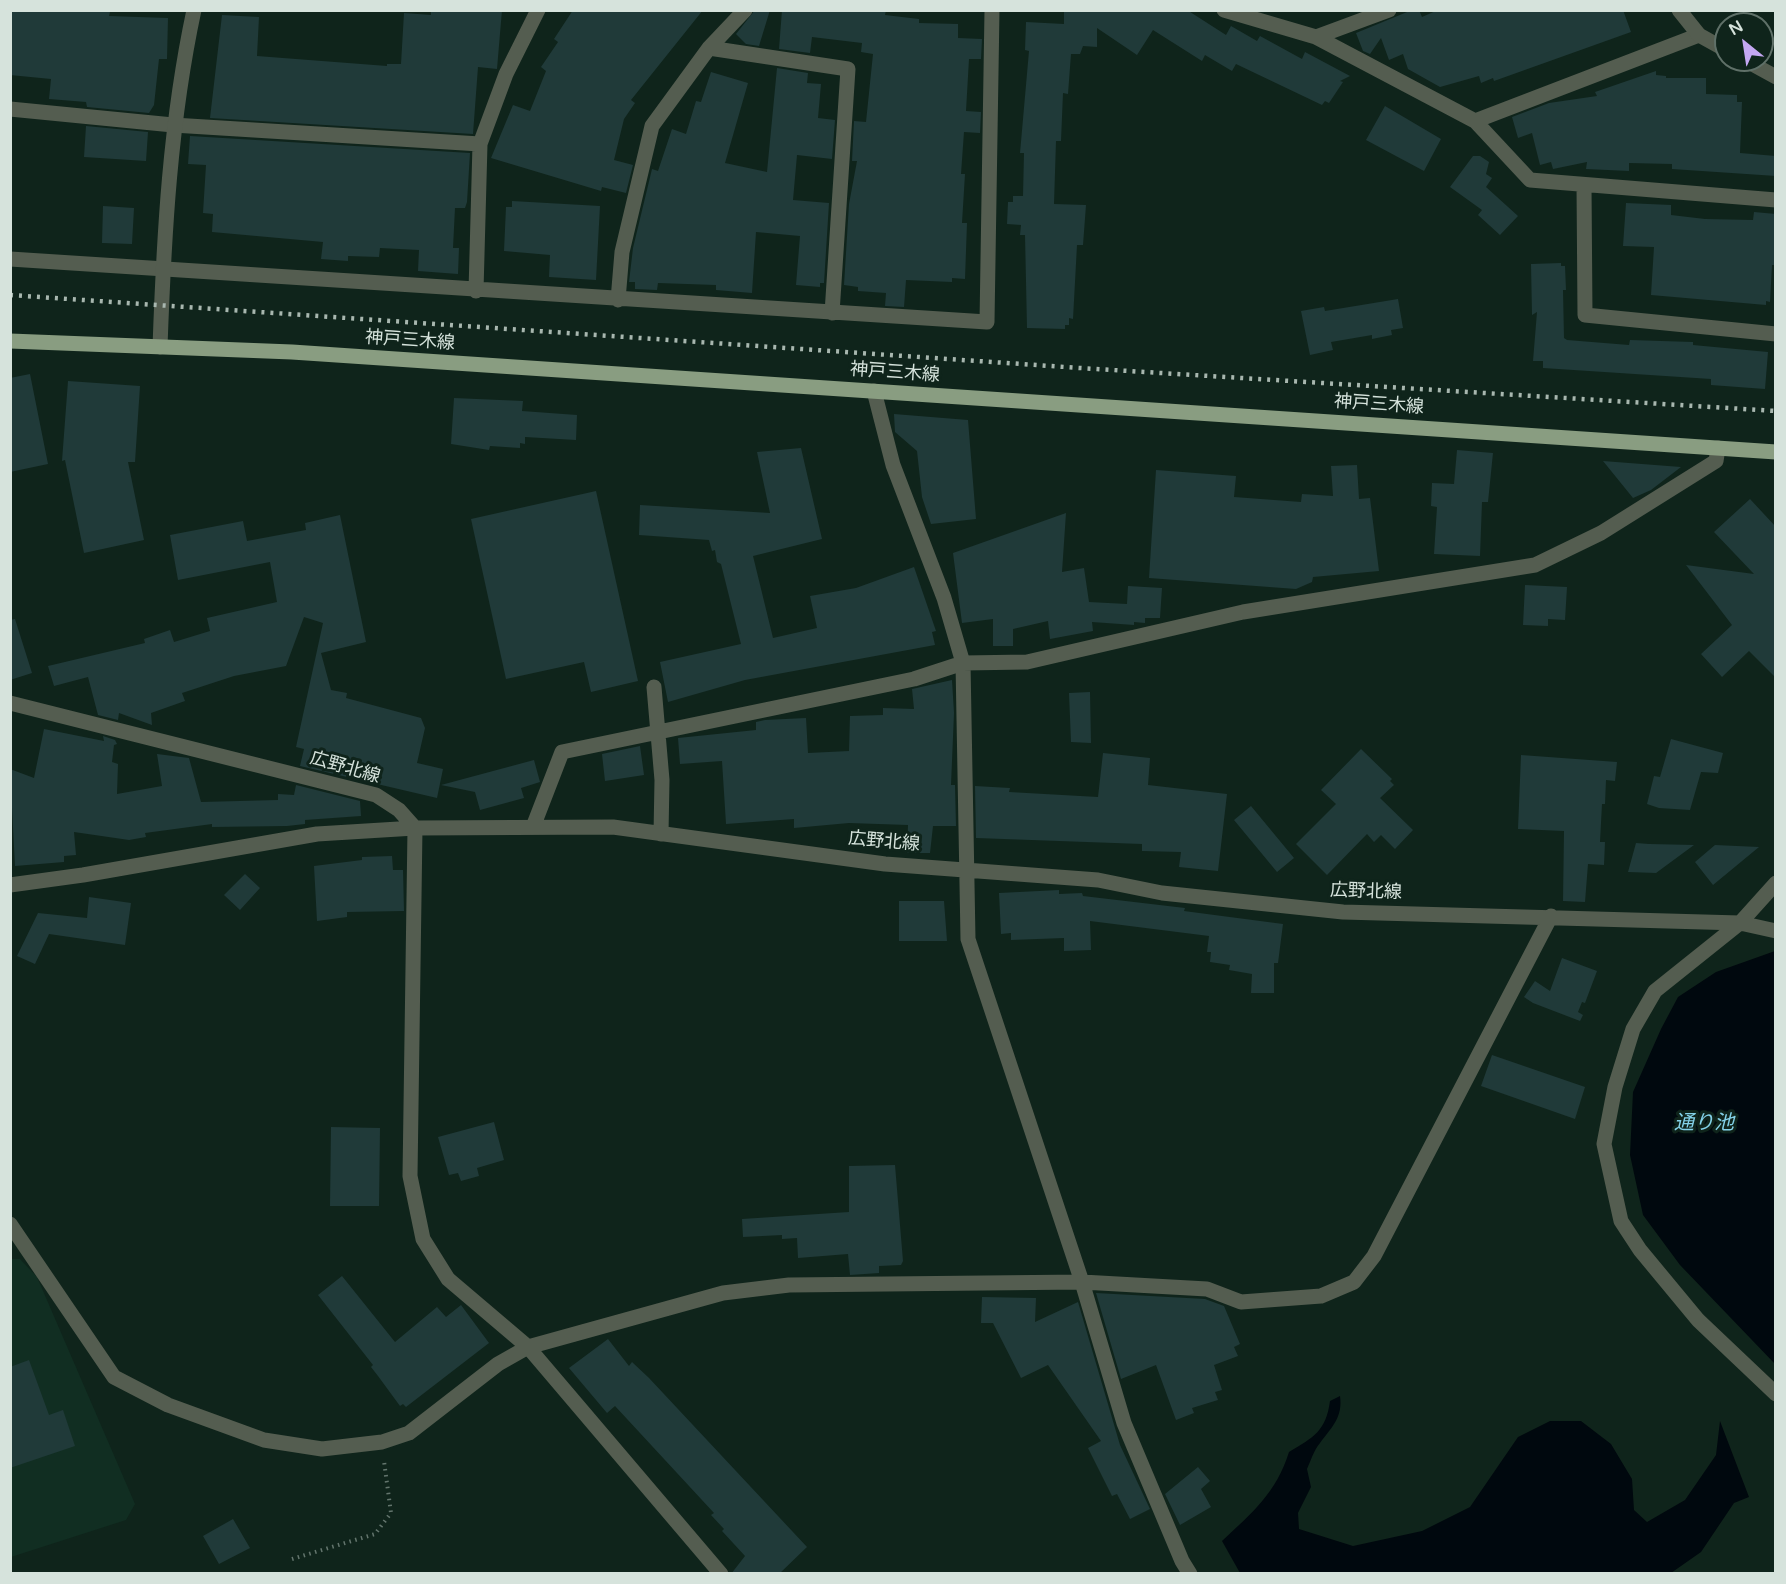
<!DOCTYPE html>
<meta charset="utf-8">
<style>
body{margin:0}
#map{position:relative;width:1786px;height:1584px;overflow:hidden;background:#0f241b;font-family:"Varela Round",sans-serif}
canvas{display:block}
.frame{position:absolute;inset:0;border:12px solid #d6e3dc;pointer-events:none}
.north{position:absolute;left:1714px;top:12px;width:60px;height:60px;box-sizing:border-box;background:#0f241b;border:2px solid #5f7068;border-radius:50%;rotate:330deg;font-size:16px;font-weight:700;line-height:24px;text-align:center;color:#d6e3dc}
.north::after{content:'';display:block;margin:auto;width:21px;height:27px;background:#c4a7f2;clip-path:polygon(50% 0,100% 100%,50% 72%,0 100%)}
</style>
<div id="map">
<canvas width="1786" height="1584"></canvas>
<div class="frame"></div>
<div class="north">N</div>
</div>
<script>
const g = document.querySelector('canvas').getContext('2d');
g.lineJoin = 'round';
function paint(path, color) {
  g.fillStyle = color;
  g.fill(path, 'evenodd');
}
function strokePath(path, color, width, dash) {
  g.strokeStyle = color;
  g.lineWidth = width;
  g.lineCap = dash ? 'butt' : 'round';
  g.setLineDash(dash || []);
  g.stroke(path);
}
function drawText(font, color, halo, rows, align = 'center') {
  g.font = font + ' "Varela Round","Noto Sans JP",sans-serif';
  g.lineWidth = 6;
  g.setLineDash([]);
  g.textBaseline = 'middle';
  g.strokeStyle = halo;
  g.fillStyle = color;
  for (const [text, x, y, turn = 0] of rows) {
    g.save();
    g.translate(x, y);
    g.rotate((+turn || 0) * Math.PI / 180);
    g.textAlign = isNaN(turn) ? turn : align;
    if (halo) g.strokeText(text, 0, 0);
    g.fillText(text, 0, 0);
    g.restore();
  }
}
paint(new Path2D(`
 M10 1259H20L37 1277 135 1504 126 1520 11 1557Z`), '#112e22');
paint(new Path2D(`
 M1775 951H1776L1775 1364 1680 1265 1643 1215 1630 1155 1633 1092 1661 1029 1678 997 1716 972Z
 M1340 1396C1343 1417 1332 1427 1320 1443 1314 1450 1311 1460 1307 1469L1311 1487 1298 1513 1299 1529 1353 1546 1422 1531 1470 1507 1518 1437 1550 1421H1581L1611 1444 1632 1479 1634 1510 1647 1522 1685 1500 1716 1455 1720 1421 1749 1497 1734 1503 1701 1552 1671 1573H1240L1222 1541C1253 1512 1276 1493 1289 1452 1314 1437 1326 1431 1330 1401Z`), '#00080e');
paint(new Path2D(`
 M10 10H85L110 12 109 16 168 18 167 59H159L154 105 149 113 87 107 86 102 49 99 51 79 10 75Z
 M431 10H502L497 69 478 67 473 134 210 118 222 15 259 17 257 56 387 66V64H401L404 13 431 15Z
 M573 10H703L631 100 635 103 624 119 614 160 633 165 626 193 602 187 601 191 491 158 513 105 530 111 546 71 541 67 558 42 554 39Z
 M755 10H770L759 46 746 44 736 34Z
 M782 10H886L885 15 919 19V23L958 24V38L982 39 981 59H969L966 111 981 112 980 133 964 132 961 174H965L962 223H967L965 279 952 278V282L906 280 904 307 885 306 886 293 858 291V287L844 285 849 204 857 161H852L854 121 866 122 873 54 861 52 862 43 812 37 810 53 779 49Z
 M1064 10H1187L1226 35 1231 26 1257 41 1260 36 1302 59 1305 52 1350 76 1340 81 1343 82 1329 103 1325 101 1322 105 1236 64 1232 71 1205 55 1202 61 1153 30 1137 55 1097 28V47L1083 46 1080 54H1071L1068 94 1063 93 1061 141H1056L1054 204 1086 205 1083 245H1077L1073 319 1069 318V325H1065V329L1027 328 1025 235H1020L1021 225 1007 224 1008 202H1013V196H1023L1024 153H1020L1029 51 1025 50 1026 22 1064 24Z
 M1412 10H1419L1422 17 1438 10H1623L1631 32 1494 81 1493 78 1481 83 1479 76 1440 87 1408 69 1403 54 1389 60 1381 38 1370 54 1363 51 1356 33Z
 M777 68 808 73 807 83 821 84 818 118 835 120 832 159 797 155 793 200 829 203 824 283H820V287L796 285 800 236 756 232 752 293 716 290V285L658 283 657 290 635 289V282H629L633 248 652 169 658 171 672 129 686 134 696 101 701 102 711 72 748 83 725 163 767 172Z
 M1656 71V75L1666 76V78H1706V94L1737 95V102H1742L1740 153 1776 156V176L1672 169V164L1629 163V171L1586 169 1587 162 1553 169 1551 162 1540 165 1532 133 1518 138 1512 117 1549 103 1597 96 1595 92Z
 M1385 106 1441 139 1424 171 1366 140Z
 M86 126 148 132 146 161 84 157Z
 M190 136 470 153 467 202 465 208H455L453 248H459L458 274 418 271 419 250 380 248 379 257 348 256V261L321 259 323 242 212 232 213 214 203 213 206 165 188 164Z
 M1473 156H1480L1489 162 1486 174 1492 178 1486 187 1518 216 1500 235 1478 215 1482 210 1450 187Z
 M512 201 600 206 596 280 549 277 550 255 504 251 506 207H512Z
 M1626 203 1671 205V215L1705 219 1753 220 1754 212 1776 214V265H1772L1770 302 1766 301V305L1651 295 1654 247 1623 246Z
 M103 206 134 208 132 244 102 243Z
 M1561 263V266H1565L1566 290H1563L1564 338 1567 340 1629 345 1630 340 1693 342V345L1768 352 1765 389 1711 385V379L1543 368V361H1533L1537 312 1532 315 1531 264Z
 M1398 299 1403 328 1391 330 1392 335 1372 339V335L1331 342 1333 350 1310 355 1301 311 1324 307 1325 311Z
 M30 374 48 464 10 472V378Z
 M68 381 140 386 135 462H128L144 540 84 553 65 460 62 461Z
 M454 398 523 401 522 411 577 415 576 440 525 437V444L520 443V448L490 446 489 450 451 444Z
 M894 414 968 420 976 519 931 524 922 497 917 451 895 432Z
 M801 448 822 539 753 556 773 638 817 628 810 596 856 588 914 567 936 631 932 632 935 645 745 680 668 702 660 662 741 644 721 564 717 562 715 550 712 551 709 540 639 535 640 505 770 513 757 452Z
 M1457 450 1493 453 1488 502H1482L1480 556 1434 554 1437 507 1431 506 1432 483 1454 484Z
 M1603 461 1681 467 1651 490 1633 498Z
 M1357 465 1359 499 1370 498 1379 571 1313 577 1312 582 1296 589 1149 578 1156 470 1236 476 1234 497 1301 502 1302 494 1333 496 1331 466Z
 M596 491 638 681 591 692 584 662 506 679 471 519Z
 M1750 499 1776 527V678L1749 651 1722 677 1701 654 1732 625 1686 565 1754 574 1714 532Z
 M1066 513 1062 572 1084 568 1089 602 1127 604 1128 586 1162 588 1160 618H1145V623L1134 622V625L1092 622 1093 631 1050 639 1048 621 1013 629V646H993V619L962 623 953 553Z
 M340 515 366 642 321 653 331 690 347 693 346 698 421 718 425 728 417 763 443 769 437 798 300 766 304 749 296 747 323 623 304 617 286 666 234 676 182 693 185 701 151 713 152 725 119 713 118 720 98 715 88 677 54 686 48 666 145 643 144 639 170 630 174 642 210 631 207 618 277 602 270 562 178 580 170 535 243 521 247 541 306 530 305 523Z
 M1525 585 1567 587 1565 620 1548 619V626L1523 625Z
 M15 619 32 673 10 680V620Z
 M952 680 954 713 951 785H955L956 826H933L930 853H907L908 825 849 823 794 828V819L726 824 722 761 680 764 678 738 756 730V722L765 720 806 718 808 753 849 751 850 716 883 715V708L914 709 912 689Z
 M1090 692 1091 743 1071 742 1069 693Z
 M44 729 104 741 103 736 115 740 117 744 114 745 112 762 118 764 117 794 162 786 157 754 189 758 201 802 278 800V794L294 795 296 785 360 801 361 816 305 820V824L287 826 212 827V824L145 833 146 837 129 840 74 832 76 855 64 856V862L15 866 10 769 34 778Z
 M1671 739 1723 753 1718 773 1701 772 1690 810 1659 808 1647 804 1654 776 1660 777Z
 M640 746 644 775 605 781 602 754Z
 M1361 749 1392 779 1390 781 1394 785 1380 798 1413 830 1395 849 1381 835 1374 842 1367 834 1327 875 1296 844 1336 804 1321 790Z
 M1103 753 1150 758 1148 785 1227 794 1218 871 1179 867 1181 852 1142 851V844L976 838 975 786 1010 788 1009 792 1098 797Z
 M1521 755 1617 762 1615 781 1606 780 1605 804H1602L1600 842H1605L1604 865 1588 864 1585 902 1563 901 1564 831 1518 829Z
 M534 760 540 782 521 788 524 798 480 810 475 792 441 785Z
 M1251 806 1294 858 1277 872 1234 820Z
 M1636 843 1649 844 1694 845 1656 873 1628 872Z
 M1715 845 1759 847 1713 885 1695 862Z
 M392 856 393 870H403L404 911 347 912V917L317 921 314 866 362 860V857Z
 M245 874 260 888 240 910 224 895Z
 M1059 890V894L1082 893 1083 896 1185 908 1184 911 1283 924 1278 963H1274V993H1251L1252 974 1229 970 1230 965 1210 962 1211 952H1207L1209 936 1090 921 1091 950 1064 951V938L1011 940V933L1001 934 999 893Z
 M89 897 131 903 125 945 49 934 35 964 17 956 38 913 87 918Z
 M899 901H944L947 941H899Z
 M1562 958 1597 971 1585 1003 1582 1002 1578 1012 1583 1015 1580 1021 1533 1003 1524 997 1535 981 1550 991Z
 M1492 1055 1585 1087 1575 1119 1481 1086Z
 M494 1122 504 1160 477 1168 479 1176 461 1181 458 1173 449 1175 438 1137Z
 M331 1127 380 1128 379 1206H330Z
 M895 1165 903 1261 901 1265 879 1266V1273L850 1275 848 1254 798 1258 797 1238 782 1239V1235L743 1237 742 1219 849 1212V1166Z
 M342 1276 395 1342 437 1307 446 1317 461 1305 489 1343 406 1407 403 1404 400 1406 378 1376 371 1367 373 1365 318 1295Z
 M1096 1293 1205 1299 1224 1306 1240 1344 1234 1347 1238 1356 1214 1365 1222 1390 1215 1392 1218 1400 1192 1408 1194 1413 1176 1420 1156 1365 1121 1379Z
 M982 1297 1036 1298 1035 1322 1078 1302 1120 1445 1150 1509 1130 1519 1117 1494 1112 1496 1088 1448 1101 1441 1048 1365 1021 1378 993 1323H981Z
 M608 1339 629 1366 632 1362 649 1378 807 1547 779 1574H731L745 1556 722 1531 724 1529 711 1515 714 1513 615 1406 607 1413 569 1368Z
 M29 1360 49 1415 63 1410 75 1446 10 1468V1367Z
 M1198 1467 1210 1481 1201 1489 1211 1507 1180 1525 1165 1494Z
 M233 1519 250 1548 219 1564 203 1536Z`), '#203a39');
strokePath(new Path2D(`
 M292 1559 375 1534 391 1513 384 1461`), '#63756d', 4, [1.5, 4.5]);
strokePath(new Path2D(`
 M1224 10 1316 37 1475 121 1530 180 1776 200
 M1316 37 1389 10
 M709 48 848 69 832 313
 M10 109 173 125 480 144
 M1475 121 1699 35
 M1584 185 1585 315 1776 334
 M10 259 987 322 992 10
 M476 291 480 144 506 74 538 10
 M618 300 622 252 652 126 709 48 745 10
 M874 391 893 465 944 598 963 663 968 939 1082 1282 1124 1423 1182 1561 1190 1574
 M654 687 662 780 661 834
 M10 703 376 795 399 810 415 828 613 827 885 864 1098 880 1162 893 1343 912 1740 923 1776 931
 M533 827 562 752 914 679 963 663 1027 662 1243 612 1535 565 1601 533 1716 461 1718 448
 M1776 883 1740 923 1655 991 1633 1029 1615 1087 1604 1144 1621 1221 1640 1250 1698 1320 1776 1394
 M10 885 83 875 317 834 415 828 410 1176 423 1239 448 1279 528 1347 721 1574
 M10 1224 114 1377 168 1405 264 1440 322 1449 382 1442 409 1433 498 1364 528 1347 723 1293 789 1285 1082 1282 1207 1289 1241 1302 1321 1296 1354 1282 1374 1256 1551 916`), '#545d50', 15);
strokePath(new Path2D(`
 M1679 10 1699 35 1726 50
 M1745 60 1776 77
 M160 347C164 234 170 122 194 10`), '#545d50', 15);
strokePath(new Path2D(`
 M10 341 292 352 1776 452`), '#899d81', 15);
strokePath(new Path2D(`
 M10 295 1080 368 1776 411`), '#a8b7af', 4.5, [3, 6]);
drawText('18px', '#d6e3dc', '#0f241b', [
 ["神戸三木線",410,341,4],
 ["神戸三木線",895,373,4],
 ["神戸三木線",1379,405,4],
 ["広野北線",345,768,16],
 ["広野北線",884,842,5],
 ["広野北線",1366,892,2]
]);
drawText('italic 20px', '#83d1e8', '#0f241b', [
 ["通り池",1704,1124]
]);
</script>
